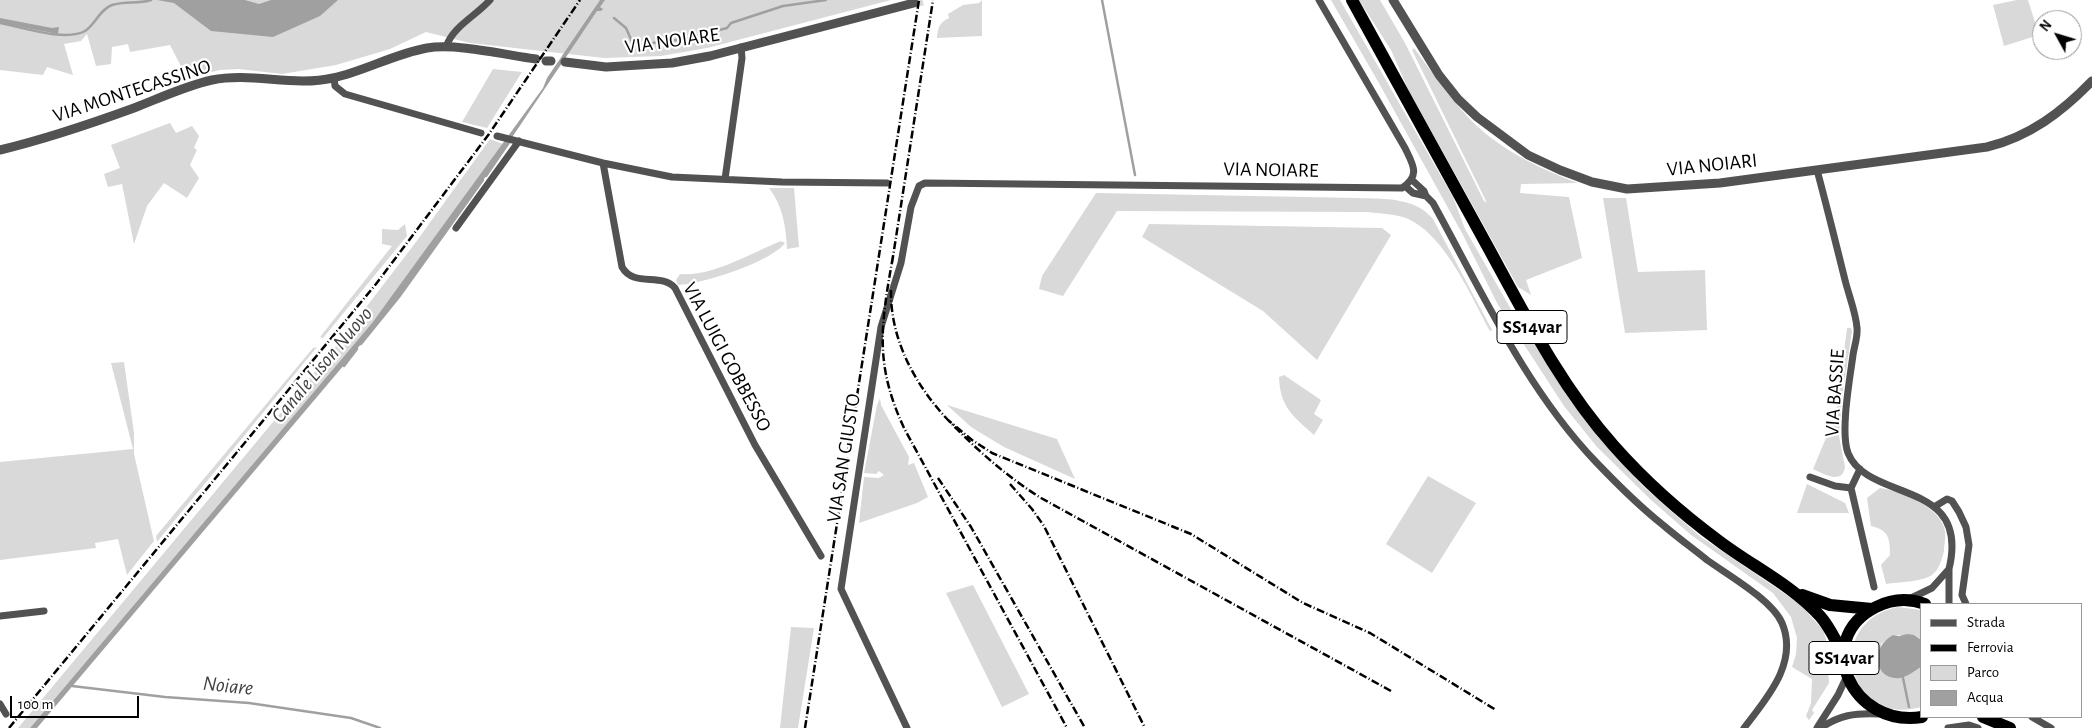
<!DOCTYPE html>
<style>
body{margin:0}
#map{position:relative;width:2092px;height:728px;overflow:hidden;background:#fff;font-family:"Alegreya Sans",sans-serif}
canvas{display:block}
.legend{position:absolute;left:1920px;top:603px;width:162px;height:115px;box-sizing:border-box;background:#fff;border:1px solid #999;margin:0;padding:6px 9px;list-style:none;font-size:15px;color:#000}
.legend li{display:flex;align-items:center;gap:10px;height:25px}
.legend b{width:25px;border:1px solid #999}
.north{position:absolute;left:2032px;top:10px;width:50px;height:50px;box-sizing:border-box;background:#fff;border:1px solid #999;border-radius:50%;rotate:309deg;font-size:14px;font-weight:700;line-height:20px;text-align:center;color:#000}
.north::after{content:'';display:block;margin:auto;width:18px;height:22px;background:#000;clip-path:polygon(50% 0,100% 100%,50% 72%,0 100%)}
.scale{position:absolute;left:10px;top:696px;width:129px;height:22px;box-sizing:border-box;border:2px solid #000;border-top:0;padding-left:6px;font-size:15px;line-height:18px;white-space:nowrap;color:#000;-webkit-text-stroke:4px #fff;paint-order:stroke}
</style>
<div id="map">
<canvas width="2092" height="728"></canvas>
<ul class="legend">
<li><b style="height:6px;background:#525252"></b>Strada</li>
<li><b style="height:6px;background:#000"></b>Ferrovia</li>
<li><b style="height:14px;background:#d9d9d9"></b>Parco</li>
<li><b style="height:14px;background:#a0a0a0"></b>Acqua</li>
</ul>
<div class="north">N</div>
<div class="scale">100 m</div>
</div>
<script>
const g = document.querySelector('canvas').getContext('2d');
g.lineJoin = 'round';
function paint(path, color) {
  g.fillStyle = color;
  g.fill(path, 'evenodd');
}
function strokePath(path, color, width, dash) {
  g.strokeStyle = color;
  g.lineWidth = width;
  g.lineCap = dash ? 'butt' : 'round';
  g.setLineDash(dash || []);
  g.stroke(path);
}
function drawText(font, color, halo, rows, align = 'center') {
  g.font = font + ' "Alegreya Sans",sans-serif';
  g.lineWidth = 4.5;
  g.setLineDash([]);
  g.textBaseline = 'middle';
  g.strokeStyle = halo;
  g.fillStyle = color;
  for (const [text, x, y, turn = 0] of rows) {
    g.save();
    g.translate(x, y);
    g.rotate((+turn || 0) * Math.PI / 180);
    g.textAlign = isNaN(turn) ? turn : align;
    if (halo) g.strokeText(text, 0, 0);
    g.fillText(text, 0, 0);
    g.restore();
  }
}
paint(new Path2D(`
 M0 0H891L707 48 661 56 604 58 470 43 426 32 390 49 336 65 282 74 239 69 220 70 187 78 170 45 130 52 128 44 112 47 111 64 96 66 87 34 81 41 64 44 73 75 47 67 43 75 0 70Z
 M982 0V36L937 38C938 27 939 23 949 18L948 14 963 5 979 3Z
 M1331 0H1340L1453 197 1465 229 1516 318 1529 334 1566 394 1597 436 1642 485 1672 512 1701 537 1800 604 1823 630 1826 639 1829 683 1812 710 1814 713 1809 720 1806 716 1811 703 1812 679 1792 667 1796 654 1797 638 1791 617 1773 593 1691 535 1650 499 1597 447 1564 406 1497 303 1463 235 1380 85Z
 M1359 0H1380L1405 43 1484 201 1487 203 1412 50 1414 48C1431 71 1447 94 1466 115 1496 148 1538 168 1578 183L1521 184 1520 193 1569 197 1582 258 1526 280 1531 295 1518 287 1408 89 1391 50Z
 M2017 0H2028L2039 35 2004 46 1993 5Z
 M493 69 522 72 487 128 462 122Z
 M170 123 176 133 192 126 199 136 194 148 197 150 190 165 199 178 187 198 164 183 147 206 134 244 122 184 108 187 104 174 120 168 111 145Z
 M490 139 503 144 372 323 30 728H18L338 344 416 242Z
 M769 188H794L799 247 787 249C786 227 783 206 769 188Z
 M1096 193 1358 198C1384 199 1415 197 1433 219L1492 330 1490 331C1471 296 1443 230 1403 217 1391 214 1377 213 1365 212L1117 211 1063 296 1039 289 1042 276Z
 M1603 198H1626L1638 272 1705 270 1707 330 1625 333Z
 M405 224 407 236 323 338 320 337 392 246 382 244V229L398 230Z
 M1149 224 1382 228 1391 235 1317 360 1263 311 1142 237Z
 M781 241 785 243C771 262 702 284 678 285L676 280 680 274C712 277 751 253 781 241Z
 M1847 328H1851L1852 331 1842 397 1839 436 1845 467C1842 485 1824 474 1813 469L1836 414Z
 M317 347 157 542 156 536 313 348Z
 M124 362 134 433V454L154 541 127 575 118 539 95 543 96 548 0 560V462L133 449 111 363Z
 M1284 375 1321 400 1314 414 1323 420 1314 435C1293 416 1280 407 1279 377Z
 M880 398 881 405 909 457 908 465 914 463 928 497 917 503 859 523 864 477 879 478 884 475 879 471 876 474 864 473 877 405Z
 M947 405 1057 439 1075 479 1004 447 971 427Z
 M1428 476 1476 503 1432 573 1386 544Z
 M1807 484 1845 503 1849 513H1797Z
 M1880 488C1901 491 1941 507 1945 531 1946 537 1944 545 1944 551 1942 559 1939 570 1932 575 1922 582 1898 582 1886 584L1881 565 1890 555C1890 539 1889 530 1871 526L1867 498Z
 M973 585 1029 694 1002 707 946 593Z
 M1898 607 1921 610V640L1914 635H1893L1881 644 1882 670C1898 683 1904 677 1921 667V707C1849 728 1821 623 1898 607Z
 M791 627 814 628 798 728H780Z`), '#d9d9d9');
paint(new Path2D(`
 M157 0H245L259 4 271 0H338L320 16 273 37 211 31 174 3Z
 M600 0H605L600 7 603 9 601 11H597L480 185 399 297 344 365 37 728H30L372 323 543 88 547 78Z
 M0 18 52 28 59 27 58 34 0 23Z
 M1907 634 1914 635 1921 640V667C1915 671 1906 677 1900 678 1875 681 1869 648 1893 635L1899 636Z`), '#a0a0a0');
strokePath(new Path2D(`
 M1102 0 1135 175
 M614 18 626 28 633 44 636 45 685 39 727 28 731 23 783 6 826 0
 M0 23C21 27 66 42 85 31 96 24 99 10 112 5 125 1 139 4 151 0
 M486 176 510 141
 M361 344 399 297 483 180
 M344 366 357 349
 M1903 678 1909 707
 M72 686 165 697 249 703 351 718 380 728`), '#a0a0a0', 2.5);
strokePath(new Path2D(`
 M914 3 926 0`), '#d9d9d9', 9, [9, 4.5]);
strokePath(new Path2D(`
 M446 47C453 26 476 16 490 0
 M334 78 335 86 345 94 481 133
 M497 136 603 163 672 177 782 182 887 183
 M603 163 622 267C634 288 661 272 675 288L755 445 821 556
 M1817 170C1827 207 1836 244 1845 280 1849 296 1856 313 1857 328 1858 337 1854 347 1853 355 1850 378 1840 432 1848 453 1868 503 1971 478 1949 569
 M725 179 742 58 741 47
 M1405 186 1413 193 1426 196 1424 191 1412 180
 M1426 196 1433 203C1482 292 1526 389 1596 462 1617 484 1639 506 1663 525 1677 537 1692 548 1707 560 1728 575 1772 600 1782 623 1799 663 1766 699 1744 728
 M456 228 519 141
 M1860 469 1851 488 1874 587
 M1810 477 1835 486 1851 488
 M1934 507 1947 499 1952 501 1959 512 1966 527 1969 545 1962 595 1966 604
 M1909 599 1932 588 1949 569V604
 M0 616 44 611
 M0 704 6 714
 M2032 717 2051 728
 M907 728 841 589 881 327 901 263 911 207 919 186 925 183 1402 188C1421 175 1413 165 1405 148L1319 0
 M1817 728 1838 695 1846 678
 M1821 728C1839 715 1855 713 1878 714
 M1948 728 1969 725 1978 728`), '#525252', 7);
strokePath(new Path2D(`
 M1393 0 1439 75 1458 99 1477 117 1528 155 1560 170 1592 182 1627 189 1720 183 1987 147C2029 137 2062 112 2092 81
 M546 61H551
 M565 62 606 67 672 63 710 56 914 3
 M0 150C46 139 90 124 134 108 160 98 185 86 212 80 252 72 293 87 333 78 365 71 394 54 427 48 456 43 506 55 536 59`), '#525252', 9);
strokePath(new Path2D(`
 M1352 0C1397 83 1443 166 1489 249 1526 317 1562 388 1614 446 1645 481 1681 513 1719 541 1752 566 1792 585 1820 616 1830 627 1836 642 1844 655
 M1802 595 1830 605 1872 609
 M1922 717C1851 728 1812 639 1876 607 1892 599 1909 598 1925 604
 M1983 717 2010 728`), '#000', 12);
strokePath(new Path2D(`
 M893 256C881 325 874 363 904 428L1067 728
 M892 263 933 0
 M891 290C890 339 915 385 948 420
 M938 478 971 527 1085 728
 M1010 484 1032 509 1044 526 1145 728
 M1391 691 1041 498C1006 476 977 450 948 420L972 440 992 453 1191 534 1303 603 1370 633 1496 710
 M9 728 376 284 489 134 580 0
 M805 728 919 0`), '#000', 2.5, [8, 2.5, 1, 2.5]);
for (const [x, y, w] of [
 [1532,327,70],
 [1844,658,70]
]) {
  const box = new Path2D();
  box.roundRect(x - w / 2, y - 16.5, w, 33, 4);
  g.fillStyle = '#fff';
  g.fill(box);
  strokePath(box, '#000', 1);
}
drawText('bold 19px', '#000', null, [
 ["SS14var",1532,327],
 ["SS14var",1844,658]
]);
drawText('20px', '#000', '#fff', [
 ["VIA NOIARE",672,41,-8],
 ["VIA MONTECASSINO",132,91,-18],
 ["VIA NOIARI",1712,165,-6],
 ["VIA NOIARE",1271,170,1],
 ["VIA LUIGI GOBBESSO",727,357,62],
 ["VIA BASSIE",1835,393,-86],
 ["VIA SAN GIUSTO",844,458,-81]
]);
drawText('italic 21px', '#414141', '#fff', [
 ["Canale Lison Nuovo",322,365,-50],
 ["Noiare",228,686,6]
]);
</script>
